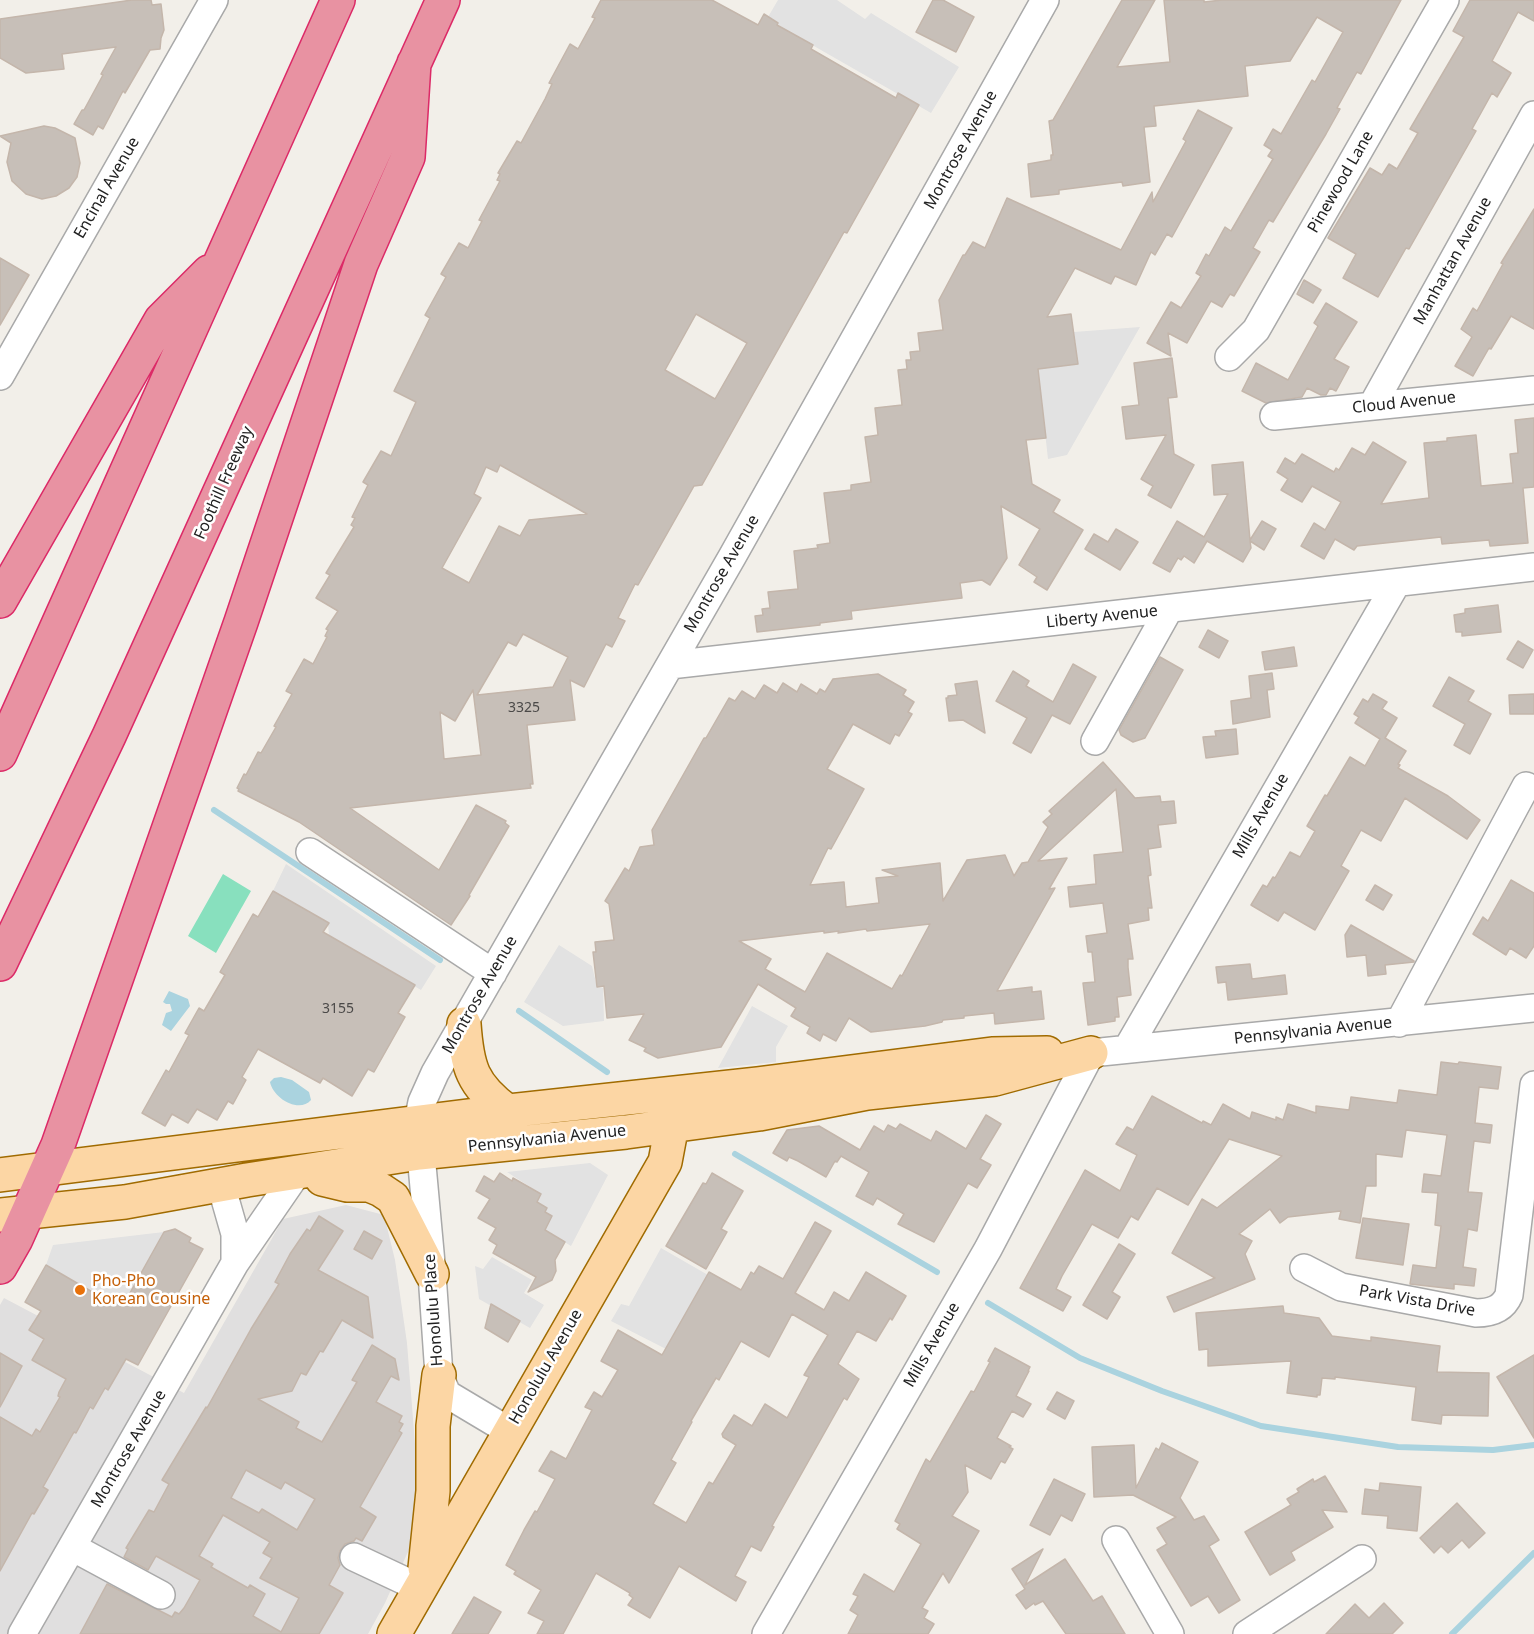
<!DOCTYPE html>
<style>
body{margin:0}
canvas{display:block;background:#f2efe9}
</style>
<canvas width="1534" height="1634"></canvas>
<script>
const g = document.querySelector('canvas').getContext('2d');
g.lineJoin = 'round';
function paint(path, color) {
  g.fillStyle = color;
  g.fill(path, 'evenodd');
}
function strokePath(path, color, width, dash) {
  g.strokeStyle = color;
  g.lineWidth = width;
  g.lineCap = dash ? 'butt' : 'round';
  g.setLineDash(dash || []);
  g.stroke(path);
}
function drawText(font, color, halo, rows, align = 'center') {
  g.font = font + ' "Noto Sans",sans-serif';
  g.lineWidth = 5;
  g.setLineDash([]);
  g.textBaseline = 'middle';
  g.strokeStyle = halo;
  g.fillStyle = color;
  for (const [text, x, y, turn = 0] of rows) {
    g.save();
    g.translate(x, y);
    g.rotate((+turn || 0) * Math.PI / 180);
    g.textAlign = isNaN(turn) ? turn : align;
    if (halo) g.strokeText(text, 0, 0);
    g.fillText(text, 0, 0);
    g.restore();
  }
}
paint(new Path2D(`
 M346 1205 384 1215 395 1260 407 1343 418 1482 411 1545 385 1603 368 1634H0V1305L4 1298 184 1393 283 1219Z`), '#e0dfdf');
paint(new Path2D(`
 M223 874 251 891 216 953 188 936Z`), '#88e0be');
paint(new Path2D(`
 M778 0H837L865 19 871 13 959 67 931 113 786 30 768 17Z
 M1140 327 1067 455 1048 459 1038 369 1078 364 1074 332Z
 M286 864 436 966 421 990 329 936 328 923 273 891Z
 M559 945 592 966 597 987 603 988 604 1021 563 1026 524 1002Z
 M752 1006 788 1026 776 1047V1062L718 1068Z
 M590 1163 608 1175 571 1246 545 1230 552 1216 545 1212 547 1208 537 1202 541 1194 507 1172Z
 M164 1232 126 1301 113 1304 46 1265 53 1245Z
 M661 1248 708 1275 666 1349 611 1321 621 1304 629 1306Z
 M492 1257 532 1280 524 1293 544 1305 530 1328 479 1299 475 1266 483 1269Z`), '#e2e2e2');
paint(new Path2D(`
 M169 991 188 999 190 1006 171 1031 162 1025 166 1013 172 1011 170 1004H166L163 1002Z
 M281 1077 292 1080 309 1092 311 1100C299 1114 273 1098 270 1082L274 1078Z`), '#aad3df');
strokePath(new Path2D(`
 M214 810 440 960
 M519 1011 607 1072
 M735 1154 937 1272
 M988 1303 1080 1358 1162 1391 1261 1426 1398 1447 1493 1450 1534 1445
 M1452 1634 1534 1553`), '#aad3df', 6);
const building = new Path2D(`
 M132 0H151L152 5 161 4 164 30 161 38 160 49 150 50 125 93 123 91 103 129 98 126 93 135 74 124 82 110H84L103 75 101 74 116 47 62 54 64 69 26 73 0 58V19Z
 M601 0H712L758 25 764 14 778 23 777 25 813 45 811 49 896 98 898 93 919 105 847 233 844 232 702 485 694 486 638 585 635 584 618 618 625 621 612 647 606 644 584 687 570 680 575 720 527 725 533 784H530L531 788 350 808 439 870 476 805 506 821 505 823 509 826 469 895 470 896 451 925 299 822 238 791 239 789 237 788 244 774 246 775 258 752 261 753 276 727 274 726 292 694 286 691 304 659 313 664 327 637 325 636 328 630 326 629 338 611 316 598 330 575 326 573 354 527 351 525 355 518 352 517 368 485 363 482 381 451 391 456 416 402 394 391 430 318 425 315 446 277 441 274 459 243 468 248 482 221 479 220 500 181 497 180 500 174 498 173 517 141 521 143 545 99 552 84 549 83 570 44 578 49 595 18 592 17ZM696 314 747 343 715 399 665 370ZM500 465 587 514 529 520 520 536 499 526 469 583 442 568 481 498 474 494 486 467 497 472ZM523 634 568 657 553 687 477 695 508 642 516 646ZM473 690 481 755 444 759 440 712 455 721Z
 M933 0H943L974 17 956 52 916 32Z
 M1122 0H1155L1117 67 1170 62 1164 0H1204V2L1222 0H1401L1361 74 1357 72 1337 108 1340 109 1326 134 1273 222 1269 220 1253 248 1260 252 1234 296 1230 294 1222 307 1211 301 1187 343 1168 333 1171 356 1147 343 1171 302 1181 308 1201 276 1196 273 1206 254 1209 256 1225 227 1231 231 1273 159 1268 156 1272 150 1264 145 1273 129 1281 134 1312 80 1315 82 1343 32 1317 17 1290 61 1245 66 1248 96 1154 106 1156 126 1144 127 1150 182 1123 186 1122 182 1059 190V194L1031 197 1028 164 1051 160V155H1053L1049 121 1053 120Z
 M1470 0H1534V21L1518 12 1492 61 1511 73 1497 97 1492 93 1472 129 1476 131 1409 249 1406 248 1378 297 1343 278 1356 254 1328 238 1370 168 1382 175 1389 164 1397 169 1418 133 1410 129 1464 37 1453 31Z
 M1198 110 1232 128 1172 237 1167 234 1155 255 1151 252 1136 285 1115 276 1111 284 1075 268 1047 317 1071 314 1078 364 1038 369 1046 438 1026 440 1032 484 1060 500 1053 512 1083 530 1047 590 1034 582 1037 577 1019 565 1040 529 1001 506 1007 558 990 585 982 580 960 583 962 598 851 611 852 619 820 623V625L757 632 755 616 763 615 762 609 770 608 768 592 798 589 794 551 818 548 817 545 830 543 824 493 851 490V485L871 482 865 437 878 435 875 408 902 405 898 370 907 369 906 360H911L910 352 920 351 918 333 943 330 939 300 963 255H965L973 242 985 248 1007 198 1121 250 1152 192 1153 202 1186 141 1183 139Z
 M44 126 55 128 75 138 80 163 77 177 69 188 56 196 42 199 26 194 12 181 7 162 11 143 0 136Z
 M1534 209V329L1511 316 1491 349 1489 348 1473 376 1455 366 1472 337 1461 329 1473 308 1477 311 1503 264 1501 263Z
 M0 258 29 275 0 325Z
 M1304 280 1321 290 1313 303 1297 294Z
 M1326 303 1357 322 1334 359 1349 367 1336 391 1330 388 1326 395H1321L1307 388 1302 397 1266 403 1242 391 1256 363 1288 380 1318 326 1314 323Z
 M1172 358 1177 397 1168 398 1174 454 1194 465 1171 508 1148 495 1153 486 1141 479 1166 435 1126 439 1122 407 1139 405 1134 363Z
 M1534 418V487L1523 488 1528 543 1490 546 1489 540 1442 544 1441 537 1357 546 1354 550 1335 539 1324 559 1301 546 1314 523 1325 530 1341 502 1312 486 1302 502 1281 490 1288 479 1277 472 1285 458 1295 464 1302 454 1334 472 1336 468 1339 470 1352 448 1365 455 1373 442 1406 462 1381 504 1429 498 1424 443 1447 441V438L1476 435 1481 486 1513 483 1510 454 1518 453 1515 420Z
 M1243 462 1250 540 1262 521 1276 529 1264 550 1250 541 1251 548 1243 562 1207 541 1194 563 1184 556 1181 560 1178 558 1170 572 1153 563 1177 521 1204 537 1228 494 1214 495 1212 465Z
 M1116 529 1138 542 1120 570 1085 549 1094 534 1108 542Z
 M1498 605 1501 632 1462 636V632H1456L1454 615 1465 613V609Z
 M1208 630 1228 641 1219 658 1199 647Z
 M1518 641 1533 650 1523 668 1507 659Z
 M1294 647 1297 666 1265 670 1262 652Z
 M1160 657 1183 670 1145 738 1133 742 1121 735 1119 730Z
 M1073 664 1096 677 1070 724 1052 715 1031 753 1013 743 1027 718 996 701 1013 671 1029 681 1026 686 1053 702Z
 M1272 673 1274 689 1267 690 1270 717 1233 724 1231 701 1251 698 1249 676Z
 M878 674 906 690 903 695 914 702 908 712 912 714 899 736 895 734 890 744 853 724 827 769 864 789 831 849 828 848 810 885 844 882 846 907 879 903 876 878 898 876 882 870 940 863 943 901 967 860 1005 855 1014 876 1022 863 1028 862 1048 827 1043 822 1052 814 1049 811 1103 762 1135 798 1160 796 1161 802 1174 801 1176 823 1158 825 1161 847 1148 849 1151 875 1148 876 1152 908H1148L1149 920 1128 924 1133 959H1128V967L1131 995 1117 997 1119 1017H1115V1021L1088 1025 1083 983 1095 982 1092 952H1088L1086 936 1107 933 1103 903 1070 907 1068 887 1096 884 1094 855 1123 852 1116 789 1038 861 1067 858 1049 889 1055 888 997 991 1032 987V992L1041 991 1044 1019 995 1024 994 1013 964 1016V1018L943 1020 942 1022 925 1026 871 1032 849 1018 836 1041 823 1034 820 1041 807 1033 810 1027 791 1016 796 1008 758 984 721 1047 658 1058 644 1051 646 1048 629 1040 644 1014 607 1018 604 986 597 987 593 952H596L595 942 614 940 609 904 605 901 625 868 629 871 640 847 654 845 652 830 704 738H706L729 698 735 701 742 691 755 699 764 685 777 693 783 683 797 692 801 684 817 694 820 689 825 692 833 679ZM930 924 902 976 900 975 892 989 827 953 805 992 765 969 771 959 739 941 824 931V933L839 931 838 933 866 929 867 931Z
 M1449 677 1474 691 1468 701 1491 714 1470 754 1454 745 1465 724 1433 706Z
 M977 681 985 733 963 720 949 721 946 698H948V696L957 695 955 684Z
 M1373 694 1387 702 1382 709 1397 718 1385 738 1406 751 1398 764 1400 765 1398 768 1448 796 1480 820 1467 839 1405 798 1381 841 1361 830 1341 866 1349 871 1315 930 1284 912 1278 921 1251 905 1263 885 1267 887 1273 877 1275 878 1290 852 1300 857 1315 831 1307 826 1325 795 1327 796 1350 757 1365 766 1380 739 1355 723 1359 717 1354 714 1363 699 1368 702Z
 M1534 694V714H1510L1509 695Z
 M1236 729 1238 754 1206 758 1203 737 1216 736 1215 731Z
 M1511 880 1534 893V946L1526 958 1510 948 1506 955 1473 934 1483 917 1488 921Z
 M1375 885 1392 895 1383 910 1366 900Z
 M273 891 329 923 323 932 415 985 398 1013 405 1017 374 1072 368 1069 352 1096 323 1078 320 1083 258 1049 242 1077 246 1080 233 1104 228 1101 217 1120 197 1109 188 1123 172 1114 165 1126 142 1113 166 1070 169 1072 189 1035 185 1033 199 1008 204 1011 225 975 220 972 253 914 258 917Z
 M1351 925 1414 961V962L1385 965 1386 974 1368 976 1366 955 1347 957 1345 935Z
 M1250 964 1252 979 1285 975 1287 994 1228 1000 1226 982 1218 983 1216 967Z
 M1441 1062 1458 1064 1459 1062 1501 1067 1498 1089 1479 1087 1475 1123 1492 1125 1490 1143 1474 1141 1468 1192 1482 1193 1477 1231 1468 1229 1463 1267 1476 1269 1474 1286 1454 1284V1289L1410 1284 1413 1265 1436 1268 1441 1226 1435 1225 1438 1193 1422 1192 1424 1174 1441 1176 1447 1135 1406 1130 1402 1157 1376 1154V1186H1366L1360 1223 1339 1219 1341 1211 1288 1217 1280 1223 1270 1209 1239 1234 1252 1241 1245 1254 1255 1279 1174 1312 1167 1297 1215 1278 1172 1253 1202 1199 1217 1208 1282 1156 1229 1139 1188 1205 1157 1188 1138 1220 1131 1216 1118 1238 1092 1224 1062 1276 1056 1289 1071 1297 1063 1311 1020 1288 1085 1170 1120 1191 1137 1155 1116 1144 1127 1127 1133 1130 1152 1096 1202 1123 1203 1121 1211 1125 1223 1104 1250 1119 1252 1112 1276 1120V1117L1283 1120 1288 1104 1316 1113V1106L1349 1110 1351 1097 1397 1103 1399 1090 1437 1095Z
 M986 1115 1001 1124 980 1159 991 1165 977 1188 968 1183 934 1242 898 1224 904 1214 877 1198 873 1205 856 1196 869 1172 841 1156 837 1162 835 1161 826 1177 798 1161 789 1157 787 1161 773 1153 787 1130 819 1126 860 1150 874 1126 884 1132 888 1125 896 1129 900 1124 931 1141 936 1131 966 1149Z
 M500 1173 512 1181 513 1178 541 1194 537 1202 547 1208 545 1212 552 1216 545 1230 565 1242 555 1260 556 1271 552 1280 528 1292 536 1277 493 1253 497 1245 489 1240 496 1228 478 1218 490 1199 476 1191 484 1176 494 1182Z
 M712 1173 743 1191 721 1229 727 1232 706 1269 666 1246 703 1183 706 1184Z
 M319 1216 343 1231 318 1270 368 1297 373 1338 342 1320 323 1352 320 1351 306 1375 301 1373 292 1391 258 1399 299 1422 296 1428 322 1442 357 1382 352 1380 372 1345 395 1359 399 1380 391 1376 376 1402 402 1416 399 1422 403 1424 399 1431 402 1433 360 1507 376 1517 362 1541 356 1538 354 1541 345 1544 340 1551 338 1558 340 1565 329 1585 343 1593 319 1634H80L107 1584 172 1617 175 1612 179 1614 184 1608 200 1580 156 1556 148 1570 124 1557 128 1549 126 1548 149 1510 154 1512 169 1484 162 1480 206 1407 207 1408 251 1329 279 1284 275 1282 290 1254 307 1229 310 1231ZM246 1470 281 1489 285 1482 315 1499 297 1530 262 1509 259 1513 231 1498ZM223 1515 270 1542 263 1553 272 1558 260 1578 299 1598 281 1632 253 1616 265 1594 250 1585 248 1588 211 1567 213 1564 199 1556Z
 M1363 1218 1409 1224 1403 1265 1356 1258Z
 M815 1222 831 1231 795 1293 824 1310 834 1292 849 1301 866 1272 906 1296 892 1320 890 1318 876 1341 857 1331 838 1364 859 1379 847 1400 844 1398 772 1526 774 1527 761 1551 751 1546 735 1576 746 1582 736 1601 679 1566 650 1618 628 1605 633 1598 629 1595 630 1593 596 1573 563 1634H537L544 1621 528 1613 541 1590 514 1574 516 1571 506 1565 524 1530 535 1511 537 1512 555 1479 539 1471 551 1451 566 1459 592 1410 585 1407 594 1392 602 1397 618 1370 601 1361 618 1330 662 1355 709 1272 741 1290 751 1272 754 1274 759 1266 783 1279ZM792 1314 828 1335 804 1375 809 1377 787 1418 765 1404 752 1426 734 1415 722 1434 723 1437 736 1445 713 1484 709 1482 686 1523 653 1504 676 1463 671 1460 692 1422 691 1421 716 1378 719 1380 741 1341 769 1357Z
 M175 1229 191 1238 189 1242 203 1249 138 1365 126 1359 108 1390 105 1388 93 1409 90 1407 76 1433 74 1432 43 1487 48 1490 34 1514 32 1513 0 1571V1417L32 1436 36 1429 40 1432 60 1397 58 1396 59 1392 66 1379 32 1360 44 1339 29 1330 41 1311 25 1302 46 1265 113 1304 126 1300 164 1232Z
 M364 1231 382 1241 372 1259 354 1249Z
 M1119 1244 1135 1254 1112 1292 1120 1297 1107 1319 1083 1305Z
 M491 1304 520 1321 508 1342 485 1328Z
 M1283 1306 1284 1313 1319 1318 1332 1336 1371 1341V1337L1440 1346 1437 1372 1489 1373 1488 1416 1442 1415 1441 1424 1412 1420 1416 1387 1335 1377V1379L1322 1378 1320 1395H1317V1397L1287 1393 1291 1361 1208 1366V1349L1199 1350 1196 1313Z
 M995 1348 1030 1367 1028 1371H1029L1016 1396 1031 1404 1023 1417 1012 1411 997 1438 1011 1446 1009 1447 1013 1449 1005 1463 1001 1461 991 1479 965 1465 968 1492 952 1516 979 1531 949 1583 943 1573 922 1608 928 1611 924 1618 934 1624 928 1634H848L858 1615 850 1610 858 1596 853 1594 864 1574 894 1592 921 1544 897 1529 900 1524 895 1521 926 1459 930 1462 971 1391 974 1392 990 1362 988 1361Z
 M0 1353 22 1366 0 1407Z
 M1534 1355V1438L1497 1377Z
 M1057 1392 1074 1401 1065 1419 1047 1409Z
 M1162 1443 1198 1462 1180 1498 1194 1520 1204 1516 1219 1540 1209 1546 1240 1600 1219 1613 1208 1596 1191 1606 1157 1550 1167 1544 1157 1528 1176 1517 1133 1495 1094 1497 1092 1447 1134 1445 1136 1488 1156 1448 1159 1450Z
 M1325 1476 1347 1512 1322 1510 1333 1527 1291 1552 1295 1560 1270 1575 1245 1532 1291 1505 1287 1499 1299 1492 1297 1489 1313 1479 1314 1482Z
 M1054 1479 1085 1494 1072 1521 1061 1515 1050 1535 1030 1525Z
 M1380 1483 1421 1487 1417 1531 1387 1528 1388 1516 1362 1514 1365 1489 1379 1491Z
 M1457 1503 1485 1533 1469 1548 1462 1540 1448 1553 1441 1546 1434 1553 1420 1538Z
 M1043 1549 1025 1585 1065 1559 1093 1601 1102 1596 1125 1634H1066L1043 1601 1035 1605 1034 1603 1026 1609 1016 1595 1025 1589 1012 1569Z
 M474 1597 501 1612 488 1634H452Z
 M1384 1603 1403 1623 1392 1634H1326L1355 1604 1369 1618Z`);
paint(building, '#c7bfb8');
strokePath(building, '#c4b6ab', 1.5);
const minor = new Path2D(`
 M1229 357 1256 330 1445 0
 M0 376 214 0
 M1372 406 1534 115
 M1274 416 1534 390
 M670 665 1534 567
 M1095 741 1169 609
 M310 852 493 973
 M1399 1023 1526 786
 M1127 1049 1396 584
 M221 1185 235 1234V1263
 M1304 1268 1341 1287 1476 1313C1491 1313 1503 1309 1509 1295L1534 1085
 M509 1431 447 1394 439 1375 432 1274 418 1122 422 1102 435 1073 732 557 1045 0
 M1116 1540 1170 1634
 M72 1547 161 1595
 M354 1557 420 1588
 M22 1634 235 1263 297 1173
 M766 1634 988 1249 1091 1053 1534 1008
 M1247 1634 1362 1559`);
const major = new Path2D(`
 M464 1024C467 1067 472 1085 507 1111
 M0 1175 507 1111 758 1084 992 1054 1047 1053
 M322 1179 347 1185H369L381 1190 393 1198 432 1274
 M0 1215 125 1202 247 1180 419 1153 626 1132 759 1114 867 1093 995 1079 1091 1053
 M425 1568 433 1491V1426L439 1375
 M394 1634 665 1162 672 1125 670 1104`);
const highway = new Path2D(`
 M0 601 161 320 209 272
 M0 754 338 0
 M0 964 109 736 443 0
 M0 1267 16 1239 58 1145 241 622 361 264 408 157 414 63`);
strokePath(minor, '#a9a9a9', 30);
strokePath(major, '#a06b00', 36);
strokePath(highway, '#dc2a67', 36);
strokePath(minor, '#fff', 27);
strokePath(major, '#fcd6a4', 33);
strokePath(highway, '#e892a2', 33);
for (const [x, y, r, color] of [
 [80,1290,6,"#e8710a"]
]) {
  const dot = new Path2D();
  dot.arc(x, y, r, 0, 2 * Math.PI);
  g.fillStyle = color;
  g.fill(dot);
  strokePath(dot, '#fff', 2);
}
drawText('14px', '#4b4948', null, [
 ["3325",524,708],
 ["3155",338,1009]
]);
drawText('16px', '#222', '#fff', [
 ["Montrose Avenue",961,150,-61],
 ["Pinewood Lane",1341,182,-60],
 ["Encinal Avenue",107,188,-60],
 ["Manhattan Avenue",1453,261,-61],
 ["Cloud Avenue",1404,403,-6],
 ["Foothill Freeway",224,483,-66],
 ["Montrose Avenue",722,574,-60],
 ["Liberty Avenue",1102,617,-6],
 ["Mills Avenue",1261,816,-60],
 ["Montrose Avenue",480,995,-60],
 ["Pennsylvania Avenue",1313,1031,-6],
 ["Pennsylvania Avenue",547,1139,-6],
 ["Park Vista Drive",1417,1301,10],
 ["Honolulu Place",434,1310,-94],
 ["Mills Avenue",932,1345,-60],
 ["Honolulu Avenue",546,1367,-60],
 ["Montrose Avenue",129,1449,-60]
]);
drawText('16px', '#c56008', '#fff', [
 ["Pho-Pho",92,1281],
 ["Korean Cousine",92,1299]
], 'left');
</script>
